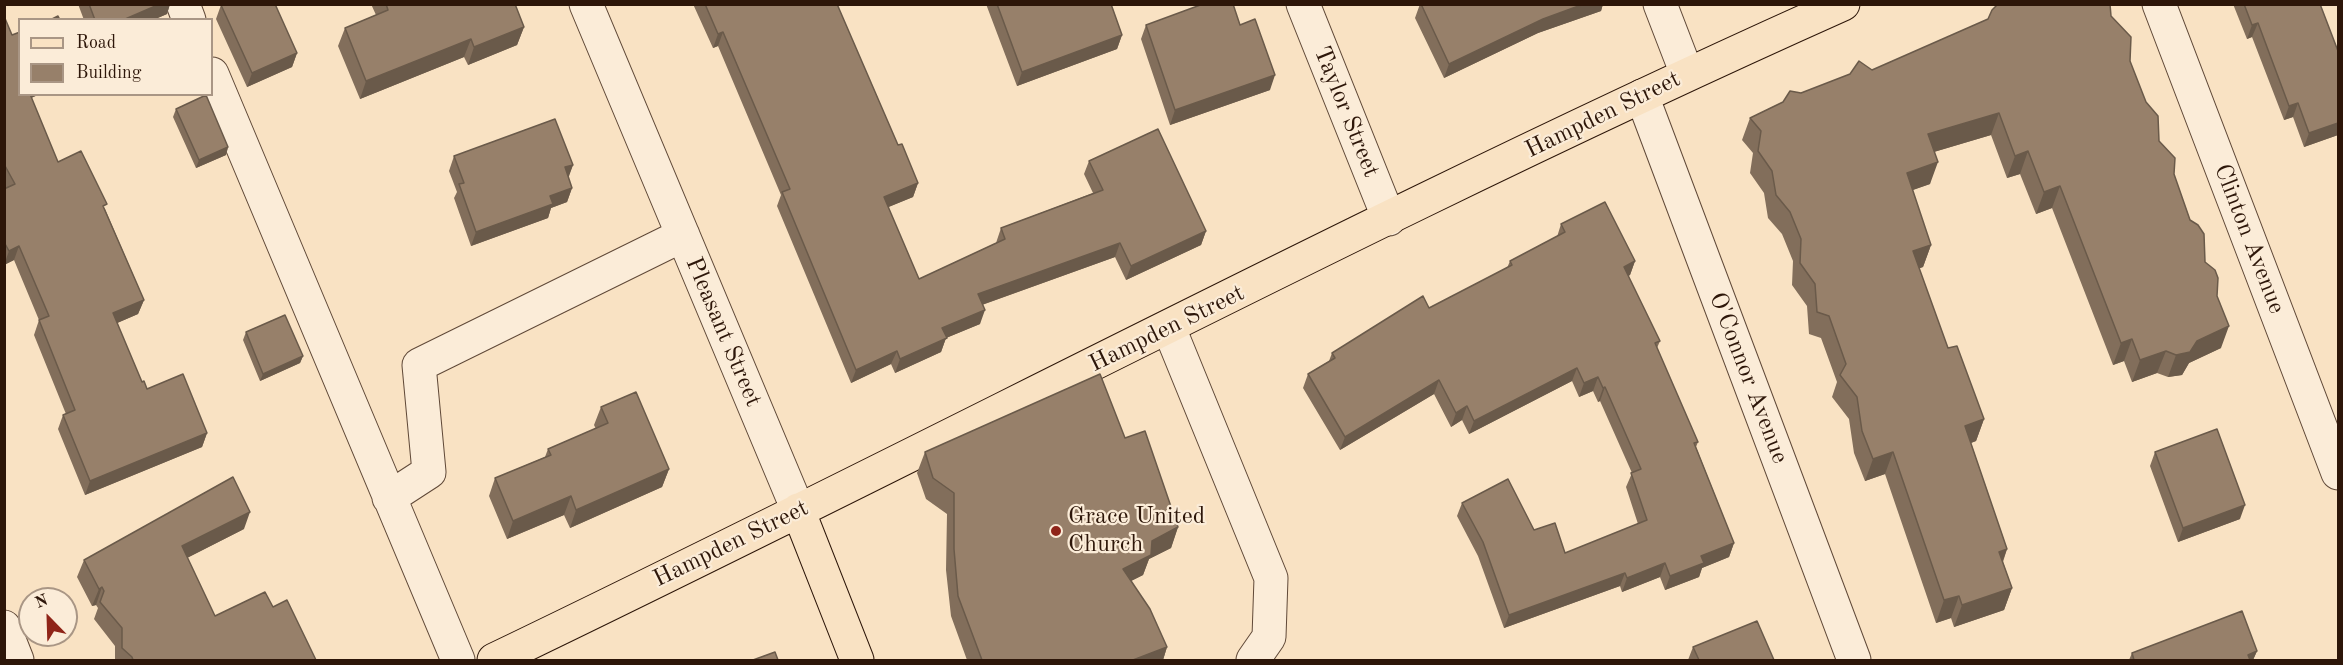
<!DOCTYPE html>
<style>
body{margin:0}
#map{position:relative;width:2343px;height:665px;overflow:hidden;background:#f9e2c3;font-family:"Old Standard TT",serif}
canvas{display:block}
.frame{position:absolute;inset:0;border:6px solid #2d1609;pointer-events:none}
.legend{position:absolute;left:18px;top:18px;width:195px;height:78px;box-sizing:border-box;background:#fbecd8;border:2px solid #a99685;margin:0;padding:8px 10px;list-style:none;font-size:18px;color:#2d1609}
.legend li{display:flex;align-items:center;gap:12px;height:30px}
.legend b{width:30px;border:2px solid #a99685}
.north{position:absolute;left:18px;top:587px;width:60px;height:60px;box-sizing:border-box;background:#fbecd8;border:2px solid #a99685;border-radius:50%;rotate:337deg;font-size:16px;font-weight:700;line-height:24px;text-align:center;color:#2d1609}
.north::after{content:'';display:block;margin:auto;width:21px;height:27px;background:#8f2418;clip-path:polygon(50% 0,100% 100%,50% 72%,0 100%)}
</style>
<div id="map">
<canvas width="2343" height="665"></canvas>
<div class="frame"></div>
<ul class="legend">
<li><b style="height:8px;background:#f9e2c3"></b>Road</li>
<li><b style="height:16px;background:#97806a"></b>Building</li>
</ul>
<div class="north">N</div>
</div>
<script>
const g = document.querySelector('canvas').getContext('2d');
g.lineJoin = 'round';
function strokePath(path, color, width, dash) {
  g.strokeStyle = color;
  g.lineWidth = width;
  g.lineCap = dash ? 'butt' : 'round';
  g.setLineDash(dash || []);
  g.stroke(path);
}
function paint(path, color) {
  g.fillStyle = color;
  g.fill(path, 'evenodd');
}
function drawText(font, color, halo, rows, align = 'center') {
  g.font = font + ' "Old Standard TT",serif';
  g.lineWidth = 4.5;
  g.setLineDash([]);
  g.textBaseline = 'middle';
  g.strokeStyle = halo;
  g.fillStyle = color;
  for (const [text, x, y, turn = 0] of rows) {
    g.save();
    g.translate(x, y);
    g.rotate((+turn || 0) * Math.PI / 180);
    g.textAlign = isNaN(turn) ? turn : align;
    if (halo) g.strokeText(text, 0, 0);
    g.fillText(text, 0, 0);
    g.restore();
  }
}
const minor = new Path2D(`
 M183 4 189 20
 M586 4 798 510
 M1303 4 1389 219
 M1660 4 1687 74
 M2159 4 2338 473
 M212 74 458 660
 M1642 96 1854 660
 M1169 328 1271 578 1269 637 1253 660
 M389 498 429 472 419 365 683 235
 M4 627 17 660`);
const major = new Path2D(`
 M798 510 857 660
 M494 660C944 444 1386 208 1843 4`);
strokePath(minor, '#604938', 35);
strokePath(major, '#2d1609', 35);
strokePath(minor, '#fbecd8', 33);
strokePath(major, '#f9e2c3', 33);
paint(new Path2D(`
 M78 4H170L167 14 153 20H84Z
 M371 4H515L524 27 517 45 468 65 464 57 360 99 338 46 345 28 376 15Z
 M693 4H837L898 145 918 183 913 197 888 207 919 279 996 243 1001 228 1093 193 1084 174 1089 161 1206 231 1201 245 1126 280 1115 257 982 305 980 324 946 338 941 352 895 373 891 364 851 383 777 206 781 195 718 46 713 48Z
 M986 4H1111L1122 35 1117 49 1017 86Z
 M1420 4H1603L1601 11 1538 33 1444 78 1415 18Z
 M2233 4H2320L2338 51V135L2304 147 2293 117 2284 120 2252 37 2247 39Z
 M221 5 297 53 292 67 247 87 216 19Z
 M4 16 20 94H40L31 98 58 162 105 209 144 300 138 314 117 323 142 382 147 389 207 433 202 447 85 495 58 429 63 415 66 414 34 335 39 320 14 260 4 265Z
 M2111 16 2130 61 2159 141 2174 174 2217 296 2221 348 2189 363 2182 375 2168 377 2157 373 2132 382 2124 361 2113 365 2052 208 2036 214 2020 174 2007 178 1991 135 1934 152 1930 184 1912 190 1931 245 1923 267 1919 268 1948 348 1984 419 1976 441 1971 443 2007 549 2003 562 2012 588 2004 610 1954 627 1951 618 1936 623 1885 474 1865 481 1854 453 1849 419 1832 397 1837 382 1821 338 1809 334 1807 306 1792 285 1793 261 1782 234 1768 218 1764 193 1750 173 1753 153 1742 140 1750 118 1801 93 1872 70Z
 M1146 25H1240L1270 90 1170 125 1141 39Z
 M176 109 228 147 226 155 196 168 173 117Z
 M454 156 573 165 568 177 572 188 567 202 551 208 548 218 471 246 454 198 457 192 449 171Z
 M1561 224 1635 261 1630 275 1628 276 1660 341 1657 348 1698 442 1696 447 1734 543 1729 557 1702 568 1699 577 1665 590 1660 577 1622 592 1620 586 1504 628 1478 556 1457 516 1462 503 1534 530 1565 553 1638 524 1626 487 1632 473 1600 401 1598 402 1593 391 1579 397 1572 381 1469 434 1462 420 1451 427 1434 394 1340 450 1303 388 1308 374 1329 361 1332 353 1429 308 1507 268 1510 261 1557 237Z
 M246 332 303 356 300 363 260 381 243 340Z
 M601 407 669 469 662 487 570 528 564 515 507 539 489 496 495 478 545 457 548 449 596 429 594 425Z
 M1125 438 1178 527 1171 548 1149 559 1143 575 1131 581 1167 647 1163 660H967L951 616 946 570 947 514 926 499 917 473 925 452Z
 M2155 452 2240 519 2178 542 2150 466Z
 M244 529 187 558 215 616 273 607 316 660H115V646L94 619 98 608 96 605 92 606 77 577 84 560Z
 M1693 647 1774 660H1688Z
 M2257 651 2253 660H2129L2132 653Z`), '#826e5b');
paint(new Path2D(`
 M160 4H170L167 14 153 20H123Z
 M1584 4H1603L1601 11 1538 33 1444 78 1449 64 1543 19Z
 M2258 23 2252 37 2247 39 2252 25Z
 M524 27 517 45 468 65 474 47Z
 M723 32 718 46 713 48 718 34Z
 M1122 35 1117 49 1017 86 1022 72Z
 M471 39 464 57 360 99 366 81Z
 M297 53 292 67 247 87 252 73Z
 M1275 75 1270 90 1170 125 1175 110Z
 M24 94H40L22 102Z
 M2298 103 2293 117 2284 120 2289 106Z
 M1999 113 1991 135 1920 156 1928 134Z
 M2338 123V135L2304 147 2309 133Z
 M228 147 226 155 196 168 199 160Z
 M2028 151 2020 174 2007 178 2015 156Z
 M1938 162 1930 184 1899 195 1907 173Z
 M573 165 568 179 565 167Z
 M918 183 913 197 879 211 884 197Z
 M2060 186 2052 208 2036 214 2044 192Z
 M572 188 567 202 551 208 548 218 471 246 476 232 550 196Z
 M1206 231 1201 245 1126 280 1131 266Z
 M1120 243 1115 257 973 308 978 294Z
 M1931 245 1923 267 1905 274 1913 251Z
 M19 246 14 260 4 265 9 251Z
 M1635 261 1630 275 1619 281 1624 267Z
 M144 300 138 314 108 327 113 313Z
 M985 310 980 324 946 338 941 352 895 373 900 359 942 328Z
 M2229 326 2221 348 2189 363 2182 375 2168 377 2176 355 2197 341Z
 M2132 339 2124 361 2113 365 2121 343Z
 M897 351 891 364 851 383 856 370Z
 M2166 351 2157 373 2132 382 2140 360Z
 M303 356 300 363 260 381 263 374Z
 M1577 368 1572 381 1469 434 1474 421Z
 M1598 377 1593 391 1579 397 1584 383Z
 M1439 380 1434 394 1340 450 1345 437Z
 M1605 387 1600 401 1598 402 1603 388Z
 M1467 406 1462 420 1451 427 1456 413Z
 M1984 419 1976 441 1957 448 1965 426Z
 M207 433 202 447 85 495 90 481Z
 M1893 452 1885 474 1865 481 1873 459Z
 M669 469 662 487 570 528 576 510Z
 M571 496 564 515 507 539 513 521Z
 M2245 505 2240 519 2178 542 2183 528Z
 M250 512 244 529 175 564 182 546Z
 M1178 527 1171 548 1149 559 1143 575 1115 589 1123 569 1152 541Z
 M1734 543 1729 557 1702 568 1699 577 1665 590 1670 576 1701 556Z
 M2007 549 1999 571V552Z
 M1665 563 1660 577 1622 592 1627 578Z
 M1625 573 1620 586 1504 628 1509 615Z
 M102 587 96 605 92 606 99 589Z
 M2012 588 2004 610 1954 627 1962 605Z
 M1959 596 1951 618 1936 623 1944 600Z
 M1167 647 1163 660H1133Z
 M2257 651 2253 660H2246L2248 655Z`), '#6a5a4a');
const building = new Path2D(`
 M89 4H160L123 20H95Z
 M275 4 297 53 252 73 221 5Z
 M386 4H515L524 27 474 47 471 39 366 81 345 28 388 10Z
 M705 4H837L898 145 902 144 918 183 884 197 919 279 1005 239 1001 228 1103 190 1089 161 1158 129 1206 231 1131 266 1120 243 978 294 985 310 942 328 947 338 900 359 897 351 856 370 782 192 790 189 723 32 718 34Z
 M997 4H1111L1122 35 1022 72Z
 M1203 4H1233L1240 25 1255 19 1275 75 1175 110 1146 25Z
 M1421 4H1584L1543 19 1449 64Z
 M1998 4H2110L2111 16 2131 37 2130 61 2146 102 2158 116 2159 141 2175 158 2174 174 2190 220 2198 225 2204 234 2205 262 2215 270 2218 278 2217 296 2229 326 2197 341 2190 352 2176 355 2166 351 2140 360 2132 339 2121 343 2060 186 2044 192 2028 151 2015 156 1999 113 1928 134 1938 162 1907 173 1931 245 1913 251 1948 348 1957 346 1984 419 1965 426 2007 549 1999 552 2012 588 1962 605 1959 596 1944 600 1893 452 1873 459 1862 431 1857 397 1840 375 1846 364 1829 316 1817 312 1815 284 1800 263 1801 239 1790 212 1776 195 1772 171 1758 151 1761 131 1750 118 1783 102 1790 91 1801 93 1850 74 1859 61 1872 70 1988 19 1992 10Z
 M2244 4H2320L2338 51V123L2309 133 2298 103 2289 106 2258 23 2252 25Z
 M4 16 12 35 20 32V94H30L58 162 81 151 107 204 103 206 144 300 113 313 142 382 144 381 147 389 183 374 207 433 90 481 63 415 75 410 39 320 49 316 19 246 9 251 4 242V189L15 184 4 164Z
 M58 16 60 20H50Z
 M206 95 228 147 199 160 176 109Z
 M555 119 573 165 565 167 572 188 550 196 553 204 476 232 459 184 464 183 454 156Z
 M1605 202 1635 261 1624 267 1660 341 1655 343 1698 442 1694 443 1734 543 1701 556 1704 563 1670 576 1665 563 1627 578 1625 573 1509 615 1483 542 1462 503 1508 479 1534 530 1555 523 1565 553 1647 520 1631 473 1641 469 1605 387 1603 388 1598 377 1584 383 1577 368 1474 421 1467 406 1456 413 1439 380 1345 437 1308 374 1335 358 1332 353 1423 296 1429 308 1512 265 1510 261 1565 232 1561 224Z
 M285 315 303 356 263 374 246 332Z
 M1100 374 1125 438 1145 431 1178 527 1152 541 1151 555 1123 569 1150 609 1167 647 1133 660H982L958 596 954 549V493L933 478 925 452Z
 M636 392 669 469 576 510 571 496 513 521 495 478 551 455 548 449 608 423 601 407Z
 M2217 429 2245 505 2183 528 2155 452Z
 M233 477 250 512 182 546 215 616 265 592 273 607 287 600 316 660H133L132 657 122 648V628L100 602 104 591 102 587 99 589 84 560Z
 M2242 611 2257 651 2248 655 2250 660H2134L2132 653Z
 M1757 621 1774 660H1699L1693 647Z
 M775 652 778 660H753Z`);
paint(building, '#97806a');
strokePath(building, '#6a5a4a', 1.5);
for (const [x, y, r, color] of [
 [1056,531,6,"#8f2418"]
]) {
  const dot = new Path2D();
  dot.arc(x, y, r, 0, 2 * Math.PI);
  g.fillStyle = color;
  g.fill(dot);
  strokePath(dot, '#fbecd8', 2);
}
drawText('24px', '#2d1609', '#fbecd8', [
 ["Taylor Street",1346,112,68],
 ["Hampden Street",1603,115,-26],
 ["Clinton Avenue",2249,239,69],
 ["Hampden Street",1167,329,-26],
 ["Pleasant Street",723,332,67],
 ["O'Connor Avenue",1748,378,69],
 ["Hampden Street",731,544,-26]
]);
drawText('24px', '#2d1609', '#fbecd8', [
 ["Grace United",1068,517],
 ["Church",1068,545]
], 'left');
</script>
